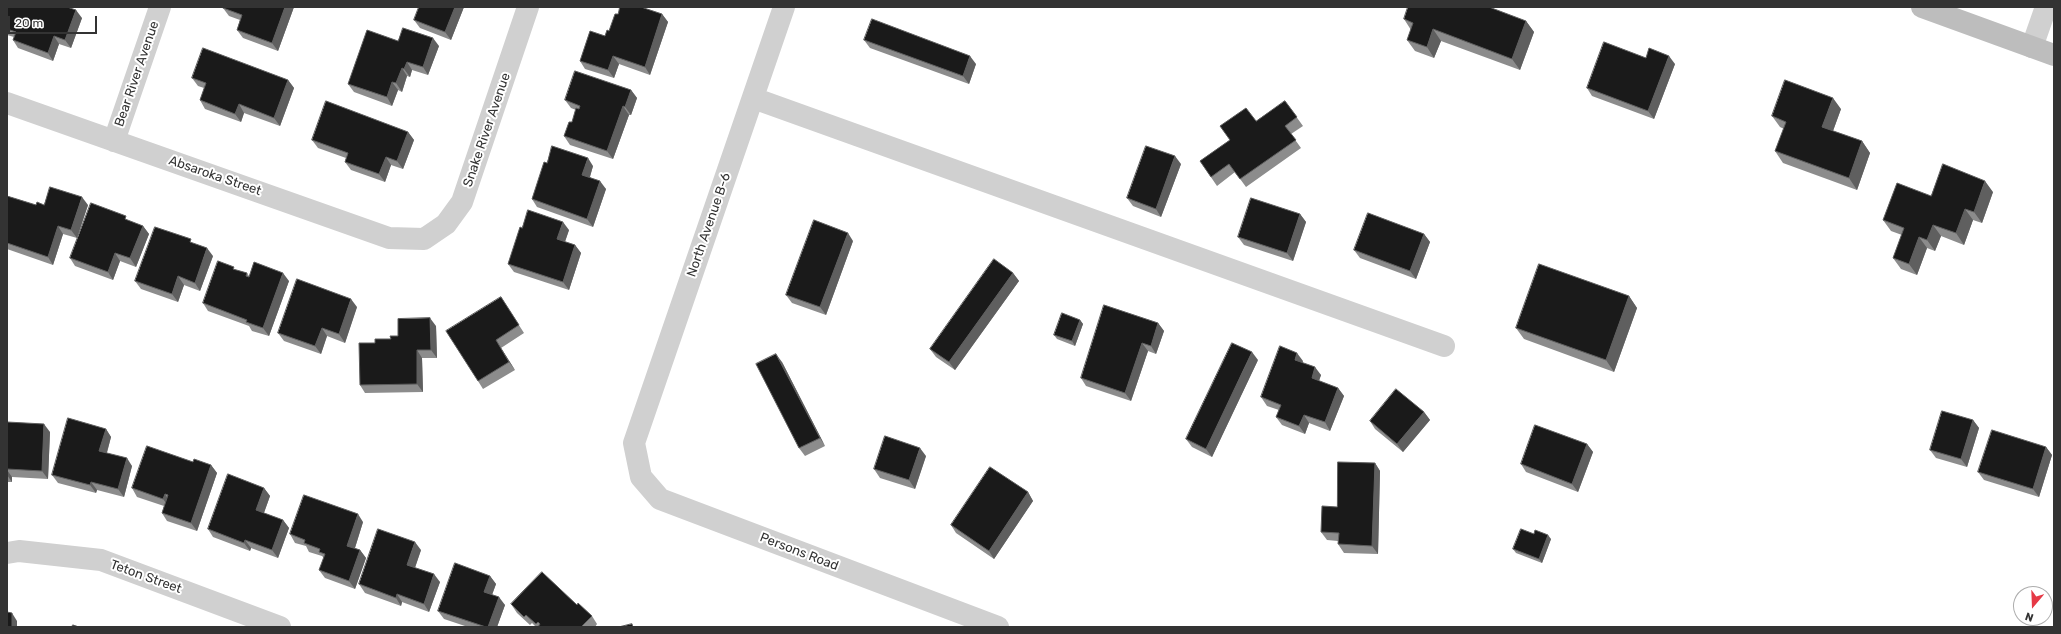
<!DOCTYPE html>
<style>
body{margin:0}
#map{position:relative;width:2061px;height:634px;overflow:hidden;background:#fff;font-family:Rubik,sans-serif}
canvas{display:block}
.frame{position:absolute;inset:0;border:8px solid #333;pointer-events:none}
.north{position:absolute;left:2013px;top:586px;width:40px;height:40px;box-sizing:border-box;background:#fff;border:1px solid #adadad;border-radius:50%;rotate:199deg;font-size:11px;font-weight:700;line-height:16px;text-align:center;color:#333}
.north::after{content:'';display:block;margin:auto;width:14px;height:18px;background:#e63946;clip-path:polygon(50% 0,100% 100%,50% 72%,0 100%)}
.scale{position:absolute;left:8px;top:16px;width:89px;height:18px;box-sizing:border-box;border:2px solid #333;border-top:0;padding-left:5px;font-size:12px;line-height:14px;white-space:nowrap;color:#333;-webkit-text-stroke:3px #fff;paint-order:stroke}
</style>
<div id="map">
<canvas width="2061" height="634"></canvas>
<div class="frame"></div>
<div class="north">N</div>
<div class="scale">20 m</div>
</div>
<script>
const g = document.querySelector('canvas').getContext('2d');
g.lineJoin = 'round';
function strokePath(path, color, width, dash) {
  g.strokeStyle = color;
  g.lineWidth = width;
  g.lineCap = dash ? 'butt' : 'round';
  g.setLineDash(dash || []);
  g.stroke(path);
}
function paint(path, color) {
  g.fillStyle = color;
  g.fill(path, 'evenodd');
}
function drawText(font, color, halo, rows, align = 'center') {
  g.font = font + ' Rubik,sans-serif';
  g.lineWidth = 4;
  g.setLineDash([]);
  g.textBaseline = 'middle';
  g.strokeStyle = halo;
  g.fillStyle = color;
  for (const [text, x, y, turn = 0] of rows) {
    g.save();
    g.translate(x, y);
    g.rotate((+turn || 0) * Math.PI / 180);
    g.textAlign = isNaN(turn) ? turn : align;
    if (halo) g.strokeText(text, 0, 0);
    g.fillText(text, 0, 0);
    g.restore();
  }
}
strokePath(new Path2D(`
 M784 7 634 443 641 477 660 499 998 627
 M2032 47 2046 7
 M753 98 1444 346
 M7 103 389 238 424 239 446 224 462 202 528 7
 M114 141 160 7
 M7 553 19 551 101 560 280 627`), '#d0d0d0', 22);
strokePath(new Path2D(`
 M1922 7 2054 55`), '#bdbdbd', 22);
paint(new Path2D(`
 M7 7 82 18 71 48 59 44 53 61 18 48 13 40 14 37 7 35Z
 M294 7 278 51 243 38 237 30 240 20 229 16 223 8Z
 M419 7H464L451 40 420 28 414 20Z
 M618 14H662L668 22 650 75 619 64 614 78 585 69 580 61 605 36 609 31Z
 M1404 19 1526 21 1534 32 1520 70 1441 41 1434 58 1415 51 1407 40 1411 30Z
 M864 40 976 64 969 84 870 48Z
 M398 41 439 46 428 75 412 70 410 77 407 76 402 92 398 90 392 106 354 92 348 84Z
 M1646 58 1675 64 1654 119 1592 96 1587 88Z
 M192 78 288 80 294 88 280 126 244 113 241 122 205 109 200 100 204 88 198 86Z
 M631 90 637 98 631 115H629L613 159 570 145 564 136 572 122 576 110 571 108 565 100Z
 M1285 101 1303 126 1291 134 1301 148 1246 187 1235 172 1217 186 1200 161Z
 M1841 109 1833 131 1862 141 1870 153 1857 190 1783 163 1775 151 1784 129 1780 127 1772 116Z
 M408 132 414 140 403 169 391 165 385 182 351 170 345 162 346 158 318 148 312 140Z
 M547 163 593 166 590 177 606 189 593 227 537 207 532 199Z
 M1181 164 1161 217 1133 206 1127 198Z
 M1993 192 1982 223 1973 220 1964 245 1941 236 1935 251 1927 248 1917 275 1901 269 1893 258 1902 235 1891 231 1883 220 1931 196Z
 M7 196 36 205H88L77 238 63 234 53 265 7 249Z
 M1300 214 1306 222 1293 261 1244 245 1238 237Z
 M129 221 143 226 149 234 136 267 120 261 113 280 75 266 70 258Z
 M522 228 569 230 565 242 575 245 581 253 569 290 514 272 508 264Z
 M1424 234 1430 242 1416 279 1360 258 1354 250Z
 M853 241 826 315 792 303 786 295Z
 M213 256 200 291 184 285 178 302 141 289 135 281Z
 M236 270 247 273 249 276 289 281 269 336 252 331 249 326 208 311 203 303Z
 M1013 273 1019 281 955 370 936 357 930 349Z
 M1629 296 1637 308 1614 372 1524 339 1516 328Z
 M501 297 524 333 501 348 515 370 483 389 478 381Z
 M357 307 345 343 327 336 321 354 284 341 278 333Z
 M1080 320 1083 324 1075 346 1057 339 1054 335Z
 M1158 323 1164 331 1156 354 1148 351 1131 401 1086 386 1081 378Z
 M436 326 437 358H422L423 392 365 393 360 385 375 343Z
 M1258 360 1212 457 1192 447 1186 439Z
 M1303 361 1302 363 1321 375 1319 381 1338 388 1344 396 1330 431 1309 423 1305 434 1282 425 1276 417 1279 410 1267 406 1261 397Z
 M782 362 825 446 805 456 799 448Z
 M1424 412 1430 420 1403 452 1375 429 1370 421Z
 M1973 420 1979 428 1967 467 1936 458 1930 450Z
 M7 422 50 432 48 479 12 477V482H7Z
 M106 429 111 437 107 453 132 466 124 497 97 490 96 493 58 483 52 475Z
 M1587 444 1593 452 1578 492 1526 472 1521 464Z
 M2046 447 2052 455 2039 497 1984 480 1978 472Z
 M926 456 915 489 880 478 874 469Z
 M193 462 211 465 217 473 197 531 167 521 162 513 164 506 137 497 132 488Z
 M1375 463 1380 471 1378 554 1344 553 1338 544V541L1327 540 1321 532 1337 507Z
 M264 488 270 496 264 513 283 520 289 528 278 558 251 548 250 551 213 537 208 529Z
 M1028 492 1033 501 994 559 956 533 951 525Z
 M363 522 355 548 360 550 366 558 355 589 325 578 319 570 324 558 322 556 309 552 306 546 295 543 290 534Z
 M1534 534 1551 539 1542 563 1516 553 1513 549Z
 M421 550 415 568 440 582 429 612 402 602 401 606 365 593 359 584Z
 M490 576 496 584 492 595 505 605 497 627H468L444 619 438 611Z
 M511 604 577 605 592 616 597 624 595 627H536L532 623 530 625 517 613Z`), '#8c8c8c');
paint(new Path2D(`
 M285 7H294L278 51 272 43Z
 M455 7H464L451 40 445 32Z
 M76 10 82 18 71 48 65 40Z
 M662 14 668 22 650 75 645 67Z
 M1526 21 1534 32 1520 70 1512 59Z
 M1433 29 1441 41 1434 58 1427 47Z
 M54 36 59 44 53 61 48 53Z
 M433 38 439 46 428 75 423 67Z
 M613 56 619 64 614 78 608 70Z
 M970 56 976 64 969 84 963 76Z
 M1669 56 1675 64 1654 119 1648 111Z
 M407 62 412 70 410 77 404 69Z
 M402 68 407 76 402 92 396 83Z
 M288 80 294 88 280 126 274 118Z
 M392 82 398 90 392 106 387 97Z
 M631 90 637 98 631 115 625 107Z
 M1833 98 1841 109 1830 139 1822 127Z
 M239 104 244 113 241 122 235 114Z
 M623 106 629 115 613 159 607 151Z
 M408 132 414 140 403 169 397 161Z
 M1862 141 1870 153 1857 190 1849 178Z
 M1175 156 1181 164 1161 217 1156 209Z
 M386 157 391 165 385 182 379 174Z
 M588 158 593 166 588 183 582 175Z
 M600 181 606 189 593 227 587 219Z
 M1985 181 1993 192 1982 223 1974 212Z
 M82 197 88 205 77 238 71 230Z
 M1965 209 1973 220 1964 245 1956 233Z
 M1300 214 1306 222 1293 261 1287 253Z
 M563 222 569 230 563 247 557 239Z
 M1933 225 1941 236 1935 251 1927 240Z
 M58 226 63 234 53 265 48 257Z
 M143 226 149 234 136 267 130 258Z
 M848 233 853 241 826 315 820 307Z
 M1424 234 1430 242 1416 279 1410 271Z
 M1919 237 1927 248 1917 275 1909 264Z
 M575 245 581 253 569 290 563 282Z
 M207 248 213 256 200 291 195 283Z
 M115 253 120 261 113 280 108 272Z
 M283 273 289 281 269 336 263 328Z
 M1013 273 1019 281 955 370 949 362Z
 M178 276 184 285 178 302 172 294Z
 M1629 296 1637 308 1614 372 1606 360Z
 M351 299 357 307 345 343 339 334Z
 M430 318 436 326 437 358 431 350Z
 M1080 320 1083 324 1075 346 1072 341Z
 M1158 323 1164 331 1156 354 1151 346Z
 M322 328 327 336 321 354 315 346Z
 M496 340 501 348 515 370 509 362Z
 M1142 343 1148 351 1131 401 1125 393Z
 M417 350 422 358 423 392 417 384Z
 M1252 352 1258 360 1212 457 1206 449Z
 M1297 353 1303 361 1301 368 1295 360Z
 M776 354 782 362 825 446 820 438Z
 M1315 367 1321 375 1317 386 1312 378Z
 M1338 388 1344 396 1330 431 1325 422Z
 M1424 412 1430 420 1403 452 1397 444Z
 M1304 415 1309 423 1305 434 1299 426Z
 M1973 420 1979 428 1967 467 1961 459Z
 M44 424 50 432 48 479 42 471Z
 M106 429 111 437 105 459 99 451Z
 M1587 444 1593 452 1578 492 1572 484Z
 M2046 447 2052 455 2039 497 2033 489Z
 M920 448 926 456 915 489 909 480Z
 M127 458 132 466 124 497 118 489Z
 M1375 463 1380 471 1378 554 1372 546Z
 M211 465 217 473 197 531 191 523Z
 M7 470 12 477V482L7 475Z
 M91 482 97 490 96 493 90 485Z
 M264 488 270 496 262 518 256 510Z
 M1028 492 1033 501 994 559 989 551Z
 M165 494 170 502 169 507 163 499Z
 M358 514 363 522 353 554 347 546Z
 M283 520 289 528 278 558 272 550Z
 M1548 535 1551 539 1542 563 1539 559Z
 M245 540 251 548 250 551 244 543Z
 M415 542 421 550 413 573 407 565Z
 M360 550 366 558 355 589 349 581Z
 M434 574 440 582 429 612 424 604Z
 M490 576 496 584 490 600 484 592Z
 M397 594 402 602 401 606 396 598Z
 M499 597 505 605 497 627H488Z
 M12 613 17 621V627H12Z`), '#5f5f5f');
const building = new Path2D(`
 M7 7H67L76 10 65 40 54 36 48 53 13 40 16 32 7 29Z
 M223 7H285L272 43 237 30 242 15 223 8Z
 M419 7H455L445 32 414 20Z
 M620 7H641L662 14 645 67 613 56 608 70 580 61 590 31 605 36 607 30 609 31 615 14H618Z
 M1408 7H1489L1526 21 1512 59 1433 29 1427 47 1407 40 1413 23 1404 19Z
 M872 19 970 56 963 76 864 40Z
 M403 28 433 38 423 67 407 62 404 69 402 68 396 83 392 82 387 97 348 84 367 30 398 41Z
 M1604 42 1646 58 1649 48 1669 56 1648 111 1587 88Z
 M203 48 288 80 274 118 239 104 235 114 200 100 206 83 192 78Z
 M575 71 631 90 625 107 623 106 607 151 564 136 569 122H572L576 108 579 109 580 106 565 100Z
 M1785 80 1833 98 1822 127 1862 141 1849 178 1775 151 1786 122 1772 116Z
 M326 101 408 132 397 161 386 157 379 174 345 162 348 153 312 140Z
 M1285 101 1297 117 1285 126 1296 140 1240 179 1229 164 1211 177 1200 161 1230 140 1220 126 1246 108 1256 121Z
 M552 146 588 158 582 175 600 181 587 219 532 199 544 162 547 163Z
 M1146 146 1175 156 1156 209 1127 198Z
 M1943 164 1985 181 1974 212 1965 209 1956 233 1933 225 1927 240 1919 237 1909 264 1893 258 1904 228 1883 220 1897 183 1931 196Z
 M50 187 82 197 71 230 58 226 48 257 7 243V196L36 205 37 202 44 205Z
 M1251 198 1300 214 1287 253 1238 237Z
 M91 203 126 216 125 219 143 226 130 258 115 253 108 272 70 258Z
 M528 210 563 222 557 239 575 245 563 282 508 264 520 227 522 228Z
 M1368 213 1424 234 1410 271 1354 250Z
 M814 220 848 233 820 307 786 295Z
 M155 227 191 239 190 242 207 248 195 283 178 276 172 294 135 281Z
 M994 259 1013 273 949 362 930 349Z
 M218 261 234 267 233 269 247 273 246 276 249 277 254 262 283 273 263 328 246 322 247 320 203 303Z
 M1539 264 1629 296 1606 360 1516 328Z
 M297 279 351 299 339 334 322 328 315 346 278 333Z
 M501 297 519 325 496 340 509 362 478 381 446 331Z
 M1104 305 1158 323 1151 346 1142 343 1125 393 1081 378Z
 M1062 313 1080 320 1072 341 1054 335Z
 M430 318 431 350H417V384L360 385 359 343H375V339H391L390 336H398V319Z
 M1232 343 1252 352 1206 449 1186 439Z
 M1280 346 1297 353 1295 360 1315 367 1312 378 1338 388 1325 422 1304 415 1299 426 1276 417 1281 405 1261 397Z
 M776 354 820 438 799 448 756 364Z
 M1396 389 1424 412 1397 444 1370 421Z
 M1942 411 1973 420 1961 459 1930 450Z
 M68 418 106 429 99 451 127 458 118 489 91 482 90 485 52 475Z
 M7 422 44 424 42 471 7 469Z
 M1535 425 1587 444 1572 484 1521 464Z
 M1992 430 2046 447 2033 489 1978 472Z
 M885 436 920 448 909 480 874 469Z
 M147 446 193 462 194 459 211 465 191 523 162 513 168 495 165 494 163 499 132 488Z
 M1338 462 1375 463 1372 546 1338 544 1339 533 1321 532 1322 506 1337 507Z
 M990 467 1028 492 989 551 951 525Z
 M228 474 264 488 256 510 283 520 272 550 245 540 244 543 208 529Z
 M304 495 358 514 347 546 360 550 349 581 319 570 325 554 319 552 320 549 304 543 305 540 290 534Z
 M378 529 415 542 407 565 434 574 424 604 397 594 396 598 359 584Z
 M1521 529 1534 534 1535 530 1548 535 1539 559 1513 549Z
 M455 563 490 576 484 592 499 597 488 627H486L438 611Z
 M542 572 577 605 578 603 592 616 581 627H538L540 624 538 622 536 624 526 615 524 617 511 604Z
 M7 612 12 613V627H7Z
 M632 624 633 627H619Z
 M73 625 79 627H72Z`);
paint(building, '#1a1a1a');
strokePath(building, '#5f5f5f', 1);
drawText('13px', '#333', '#fff', [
 ["Bear River Avenue",137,74,-71],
 ["Snake River Avenue",487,130,-71],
 ["Absaroka Street",215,176,19],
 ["North Avenue B-6",709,225,-71],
 ["Persons Road",799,552,21],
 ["Teton Street",146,577,20]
]);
</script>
